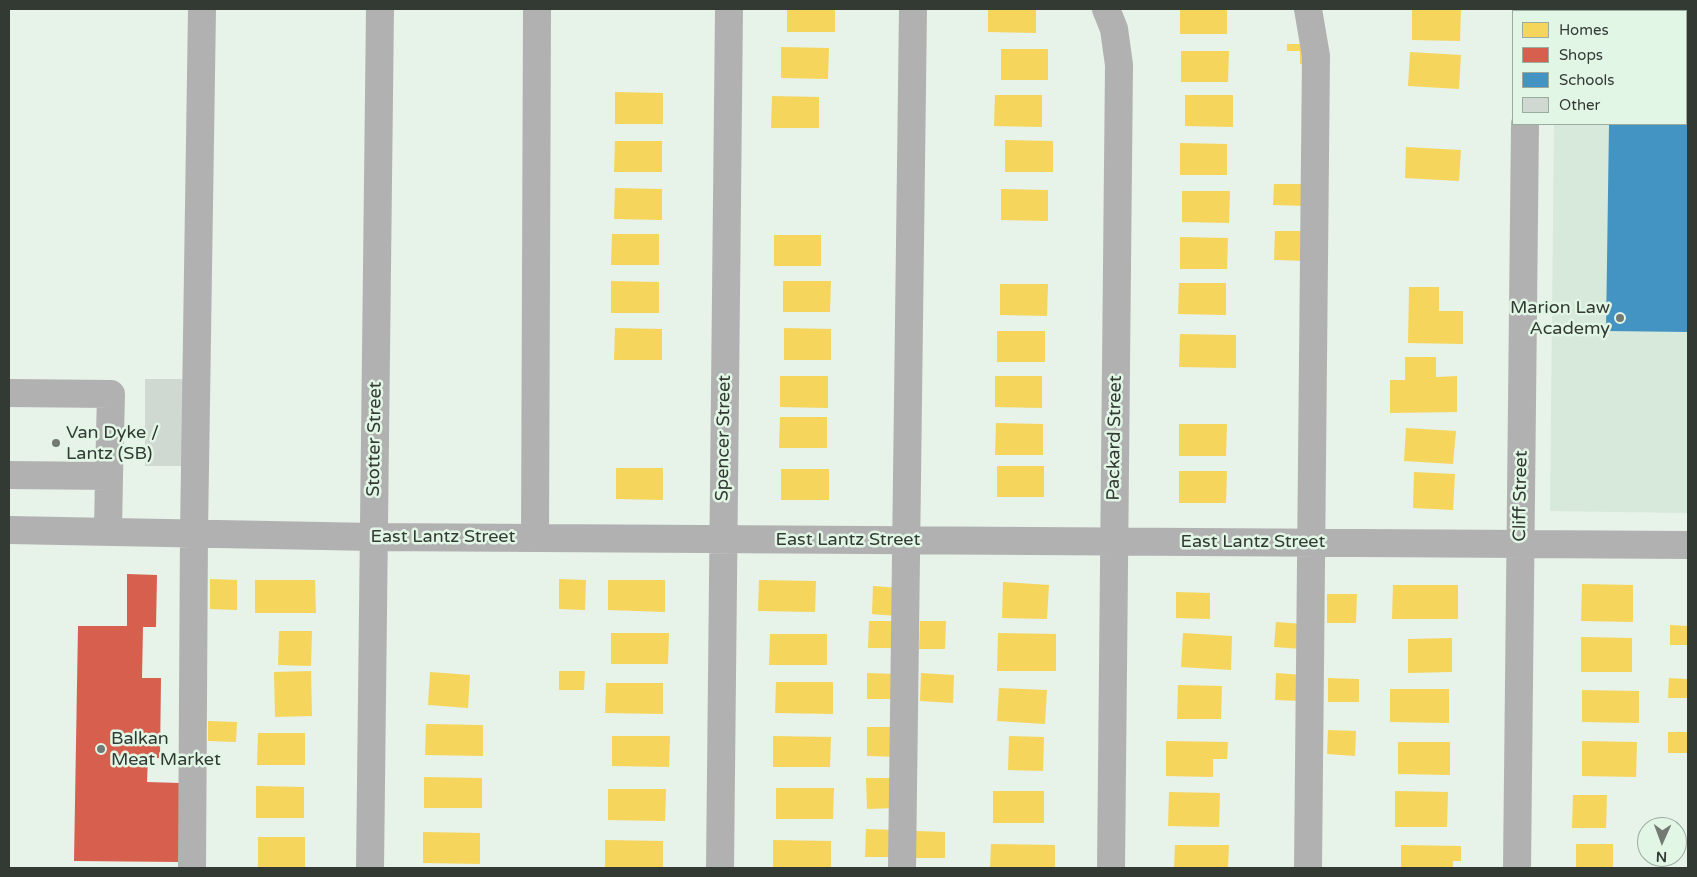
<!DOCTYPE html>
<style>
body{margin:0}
#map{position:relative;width:1697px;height:877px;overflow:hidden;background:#e7f2e9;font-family:"Varela Round",sans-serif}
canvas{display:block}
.frame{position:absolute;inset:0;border:10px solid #333a34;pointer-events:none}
.legend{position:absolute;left:1512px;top:10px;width:175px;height:115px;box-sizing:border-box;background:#e2f6e6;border:1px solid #9cab9f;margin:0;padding:6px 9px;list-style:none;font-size:15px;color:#333a34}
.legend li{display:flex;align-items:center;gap:10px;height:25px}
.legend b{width:25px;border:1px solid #9cab9f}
.north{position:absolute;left:1637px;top:817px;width:50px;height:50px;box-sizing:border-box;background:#e2f6e6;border:1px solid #9cab9f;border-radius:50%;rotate:182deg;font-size:14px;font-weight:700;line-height:20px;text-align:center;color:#333a34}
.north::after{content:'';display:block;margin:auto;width:18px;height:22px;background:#727a73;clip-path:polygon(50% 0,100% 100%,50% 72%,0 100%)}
</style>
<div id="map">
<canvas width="1697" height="877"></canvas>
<div class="frame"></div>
<ul class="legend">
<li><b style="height:14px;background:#f6d55c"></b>Homes</li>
<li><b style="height:14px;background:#d6604d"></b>Shops</li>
<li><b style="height:14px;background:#4393c3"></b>Schools</li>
<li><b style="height:14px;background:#cfd8d1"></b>Other</li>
</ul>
<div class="north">N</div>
</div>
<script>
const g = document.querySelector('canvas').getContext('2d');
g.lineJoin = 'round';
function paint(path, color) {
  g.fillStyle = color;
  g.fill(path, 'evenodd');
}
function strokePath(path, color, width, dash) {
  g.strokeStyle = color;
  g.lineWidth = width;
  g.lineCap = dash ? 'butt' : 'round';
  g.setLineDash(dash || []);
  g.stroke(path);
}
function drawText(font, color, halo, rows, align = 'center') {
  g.font = font + ' "Varela Round",sans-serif';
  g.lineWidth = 5;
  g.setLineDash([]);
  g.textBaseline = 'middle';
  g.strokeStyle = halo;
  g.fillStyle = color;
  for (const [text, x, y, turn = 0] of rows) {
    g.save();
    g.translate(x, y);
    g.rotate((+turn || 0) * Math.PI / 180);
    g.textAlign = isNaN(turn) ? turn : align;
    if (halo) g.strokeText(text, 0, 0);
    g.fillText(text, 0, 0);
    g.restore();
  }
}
paint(new Path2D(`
 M1555 9H1688V513L1550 511 1554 124H1686V11H1555Z`), '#d6e9da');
paint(new Path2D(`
 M787 9H835V32H787Z
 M988 9H1036V33L988 32Z
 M1180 9H1227V34H1180Z
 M1412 9H1461L1460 41 1412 40Z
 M1287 44H1309V65L1300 64V51H1287Z
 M781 47 829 48 828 79 781 78Z
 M1001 49H1048V80H1001Z
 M1181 51H1229L1228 82H1181Z
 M1410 52 1461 55 1459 89 1408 86Z
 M615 92 663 93V124H615Z
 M995 95H1042V127L994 126Z
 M1185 95H1233V127L1185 126Z
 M772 96 819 97V128H771Z
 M1005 140 1053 141V172H1005Z
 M615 141H662V172H614Z
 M1180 143 1227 144V175H1180Z
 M1406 147 1461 150 1459 181 1405 178Z
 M1274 184H1308L1307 206 1273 205Z
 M615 188 662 189V220L614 219Z
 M1001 189 1048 190V221L1001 220Z
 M1182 191H1230L1229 223 1182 222Z
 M1275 231H1307V261L1274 260Z
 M612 234H659V265H611Z
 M774 235H821V266H774Z
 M1180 237 1228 238 1227 269H1180Z
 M611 281 659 282V313H611Z
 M783 281H831L830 312H783Z
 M1179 283H1226V315L1178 314Z
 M1000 284H1048L1047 316 1000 315Z
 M1409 287H1439V311H1463V344L1408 343Z
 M615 328 662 329V360H614Z
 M784 328 831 329V360H784Z
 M997 331H1045V362H997Z
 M1180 334 1236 335V368L1179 367Z
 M1405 357H1436V377L1457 376V412L1390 413V380H1405Z
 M780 376H828V408L780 407Z
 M995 376H1042V408L995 407Z
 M780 417H827V448H779Z
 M996 423 1043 424V455H995Z
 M1179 424H1227L1226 456H1179Z
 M1406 428 1456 431 1453 464 1404 461Z
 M997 466H1044V497H997Z
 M616 468H663V500L616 499Z
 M781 469H829V500H781Z
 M1179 471H1227L1226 503H1179Z
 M1414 472 1455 474 1453 510 1413 508Z
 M210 579 237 580V610L210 609Z
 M559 579 586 580 585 610 559 609Z
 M255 580H315L316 613H255Z
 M608 580H665V612L608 610Z
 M759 580 816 581 815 612 758 611Z
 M1003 582 1049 585 1047 619 1002 618Z
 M1582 584 1633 585V622L1581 621Z
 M1393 585H1458V619H1392Z
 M873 586 899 588 897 616 872 614Z
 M1176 592 1210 593V619L1176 618Z
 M1327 594H1357L1356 623H1327Z
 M869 621H896V648H868Z
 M920 621H946L945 649H919Z
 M1276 622 1304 624 1302 649 1274 647Z
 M1670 625 1688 626V645H1670Z
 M279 631H312L311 666 278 665Z
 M611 633H669L668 664H611Z
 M998 633 1056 634V671H997Z
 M1183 633 1232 636 1231 670 1181 667Z
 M770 634H827V665H769Z
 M1581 637 1632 638V672H1581Z
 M1452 638V672L1408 673V639Z
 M311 671 312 716 275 717 274 672Z
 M559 671H585L584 690H559Z
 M430 672 470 675 468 708 428 705Z
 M867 673 895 674V699H867Z
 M921 673 954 675 953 703 920 701Z
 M1276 673 1303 675 1301 701 1275 700Z
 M1328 678 1359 679V702H1328Z
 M1669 678 1688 679V698H1668Z
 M776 682H833V714L775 713Z
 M606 683H663V714L605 713Z
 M1178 685 1222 686 1221 719H1177Z
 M999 688 1047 690 1045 724 997 721Z
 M1390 689H1449V723L1390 722Z
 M1582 690 1639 691V723L1582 722Z
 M208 721 237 722 236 742 208 741Z
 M426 724 483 725V756L425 755Z
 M867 727H897V757L867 756Z
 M1328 730 1356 731 1355 756 1327 754Z
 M1668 732H1688V753H1668Z
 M258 733H305V765H257Z
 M612 736H670L669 767 612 766Z
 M773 736 831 737 830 767H773Z
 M1009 736 1044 737 1043 771 1008 770Z
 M1166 741 1228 742 1227 759H1213V777L1166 776Z
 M1582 741 1637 742 1636 777 1582 776Z
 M1398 742H1450V775L1398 774Z
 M424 777 482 778V808H424Z
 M866 778H896V808L867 809Z
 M256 786 304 787V818H256Z
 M776 788H834L833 819H776Z
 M608 789H666L665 821 608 820Z
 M993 791H1044V823H993Z
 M1395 791 1448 792 1447 827H1395Z
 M1169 792 1220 793 1219 827 1168 826Z
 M1573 795H1607L1606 828H1572Z
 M866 829 895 830V857H865Z
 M916 831 945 832V858H916Z
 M423 832 480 833V864L423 863Z
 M258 837H305V868H258Z
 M605 840 663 841V868H605Z
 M773 840 831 841V868H773Z
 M991 844 1055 845V868H990Z
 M1576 844H1613V868H1576Z
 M1175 845H1229L1228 868H1174Z
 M1401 845 1461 846V861H1453V868H1401Z`), '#f6d55c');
paint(new Path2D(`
 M127 574 157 575 156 627H143L142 678H161L160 758H148L147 782 180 783 179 862 74 861 78 626H127Z`), '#d6604d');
paint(new Path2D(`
 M1620 9H1688V332L1606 331 1609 124H1686V11H1622Z`), '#4393c3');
paint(new Path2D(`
 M145 379H188L187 466H145Z`), '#cfd8d1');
strokePath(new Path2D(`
 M1106 9 1114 29 1119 65 1111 868
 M1308 9 1316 56 1308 868
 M1526 11V9
 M1578 11 1581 9
 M9 393 111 394 109 476 9 475
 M9 530 374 537 1688 545
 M108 531 109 476
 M535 538 537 9
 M192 868 194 533 202 9
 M370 868 380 9
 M720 868 729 9
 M902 868 913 9
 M1517 868 1525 124`), '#b2b1b2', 28);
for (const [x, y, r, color] of [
 [1620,318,5,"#727a73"],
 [56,443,5,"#727a73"],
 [101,749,5,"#727a73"]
]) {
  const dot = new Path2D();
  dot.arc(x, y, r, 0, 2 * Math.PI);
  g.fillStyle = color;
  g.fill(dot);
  strokePath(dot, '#e2f6e6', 2);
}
drawText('18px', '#333a34', '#e2f6e6', [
 ["Marion Law",1610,308,"right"],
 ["Academy",1610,329,"right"],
 ["Van Dyke /",66,433],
 ["Lantz (SB)",66,454],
 ["Balkan",111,739],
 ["Meat Market",111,760]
], 'left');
drawText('18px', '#333a34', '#e2f6e6', [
 ["Spencer Street",724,438,-89],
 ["Packard Street",1115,438,-89],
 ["Stotter Street",375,439,-89],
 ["Cliff Street",1521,496,-89],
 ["East Lantz Street",443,537],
 ["East Lantz Street",848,540],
 ["East Lantz Street",1253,542]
]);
</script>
